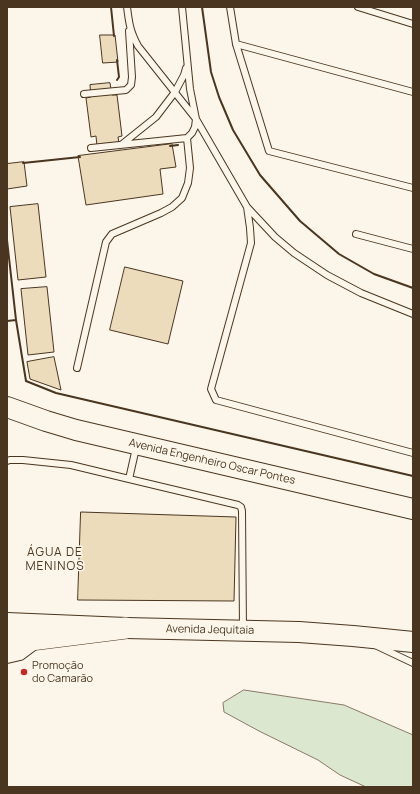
<!DOCTYPE html>
<meta charset="utf-8">
<style>
body{margin:0}
#map{position:relative;width:420px;height:794px;overflow:hidden;background:#fbf6e9;font-family:Manrope,sans-serif}
canvas{display:block}
.frame{position:absolute;inset:0;border:8px solid #4a3520;pointer-events:none}
</style>
<div id="map">
<canvas width="420" height="794"></canvas>
<div class="frame"></div>
</div>
<script>
const g = document.querySelector('canvas').getContext('2d');
g.lineJoin = 'round';
function paint(path, color) {
  g.fillStyle = color;
  g.fill(path, 'evenodd');
}
function strokePath(path, color, width, dash) {
  g.strokeStyle = color;
  g.lineWidth = width;
  g.lineCap = dash ? 'butt' : 'round';
  g.setLineDash(dash || []);
  g.stroke(path);
}
function drawText(font, color, halo, rows, align = 'center') {
  g.font = font + ' Manrope,sans-serif';
  g.lineWidth = 3;
  g.setLineDash([]);
  g.textBaseline = 'middle';
  g.strokeStyle = halo;
  g.fillStyle = color;
  for (const [text, x, y, turn = 0] of rows) {
    g.save();
    g.translate(x, y);
    g.rotate((+turn || 0) * Math.PI / 180);
    g.textAlign = isNaN(turn) ? turn : align;
    if (halo) g.strokeText(text, 0, 0);
    g.fillText(text, 0, 0);
    g.restore();
  }
}
const green = new Path2D(`
 M244 690 344 705 413 735V787H366L340 775 318 760 259 731 224 712 223 703Z`);
paint(green, '#dce7d0');
strokePath(green, '#887966', 1);
const building = new Path2D(`
 M100 35H115L118 62 103 63Z
 M110 83 112 95H117L122 136 118 137 119 143 97 146 96 136 91 137 86 98 91 97 90 85Z
 M172 144 176 167 160 169 163 194 86 205 78 156Z
 M24 162 27 186 7 189V164Z
 M38 204 46 277 18 280 10 207Z
 M125 267 183 281 168 344 110 330Z
 M47 287 54 352 28 355 21 289Z
 M54 357 61 390 30 379 27 362Z
 M81 512 236 517 234 601 78 600Z`);
paint(building, '#ecdcbc');
strokePath(building, '#4a3520', 1);
const service = new Path2D(`
 M127 7C129 23 130 31 138 46L196 119 247 207 275 237 294 253 327 275 361 293 413 314
 M230 7 236 44 269 151 413 188
 M358 7 413 24
 M236 44 413 92
 M84 94 126 90 131 85 132 77 129 31
 M121 145 156 117 175 92 184 75 186 68
 M91 148 187 138 192 133 195 127 196 119 190 89 182 7
 M247 207 250 228 251 243 211 389 216 400 413 453
 M356 234 413 249
 M77 368 106 242 112 234 161 213 172 207 182 198 188 183 190 168 187 138
 M7 461 10 460H23L71 465 129 479 136 448
 M129 479 238 505 241 507 242 511 243 629
 M375 645 413 663`);
const minor = new Path2D(`
 M7 657 20 654 36 642`);
const primary = new Path2D(`
 M7 407 46 421 76 430 413 509
 M7 623 126 628 299 632 353 636 413 642`);
const trunk = new Path2D(`
 M7 643 126 628`);
strokePath(service, '#4a3520', 8);
strokePath(minor, '#4a3520', 14);
strokePath(primary, '#4a3520', 22);
strokePath(trunk, '#4a3520', 22);
strokePath(service, '#fbf6e9', 6);
strokePath(minor, '#fbf6e9', 12);
strokePath(primary, '#fbf6e9', 20);
strokePath(trunk, '#fbf6e9', 21);
strokePath(new Path2D(`
 M111 7 114 36
 M202 7 211 72 219 97 233 130 260 175 300 221 339 254 374 274 413 288
 M117 60 119 77 117 80
 M170 146 178 145
 M23 163 80 157
 M7 240 16 320
 M7 321 16 320 26 381 56 393 413 476`), '#4a3520', 2);
for (const [x, y, r, color] of [
 [24,672,4,"#c62828"]
]) {
  const dot = new Path2D();
  dot.arc(x, y, r, 0, 2 * Math.PI);
  g.fillStyle = color;
  g.fill(dot);
  strokePath(dot, '#fbf6e9', 1.5);
}
drawText('11px', '#4a3520', '#fbf6e9', [
 ["Avenida Engenheiro Oscar Pontes",212,462,13],
 ["Avenida Jequitaia",210,630,1]
]);
drawText('11px', '#4a3520', '#fbf6e9', [
 ["Promoção",32,666],
 ["do Camarão",32,679]
], 'left');
g.letterSpacing = '1px';
drawText('12px', '#4a3520', '#fbf6e9', [
 ["ÁGUA DE",55,553],
 ["MENINOS",55,567]
]);
g.letterSpacing = '0px';
</script>
